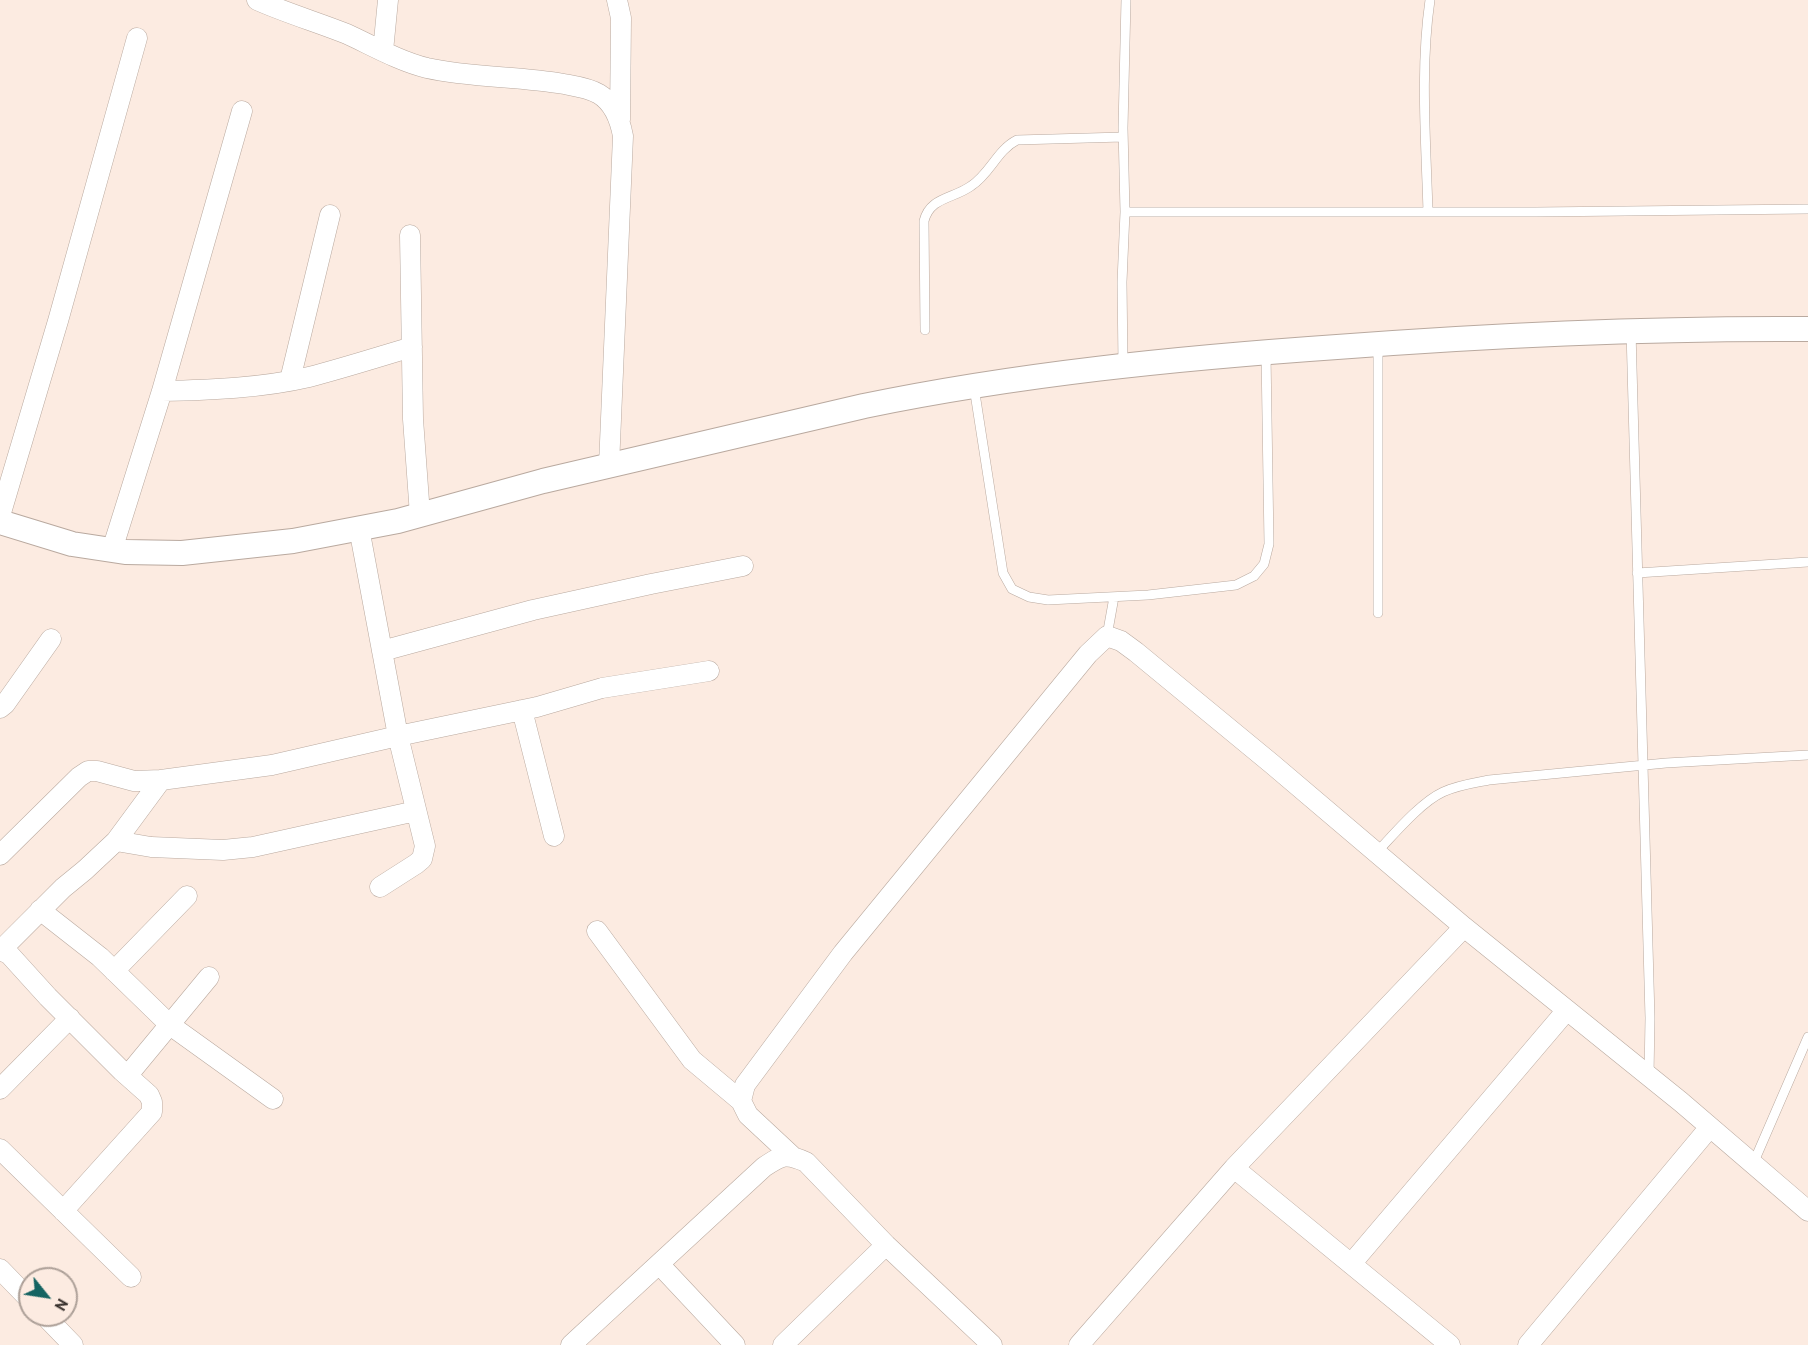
<!DOCTYPE html>
<style>
body{margin:0}
#map{position:relative;width:1808px;height:1345px;overflow:hidden;background:#fcebe1;font-family:"PT Sans",sans-serif}
canvas{display:block}
.north{position:absolute;left:18px;top:1267px;width:60px;height:60px;box-sizing:border-box;background:#fcebe1;border:2px solid #ada098;border-radius:50%;rotate:120deg;font-size:16px;font-weight:700;line-height:24px;text-align:center;color:#362f2b}
.north::after{content:'';display:block;margin:auto;width:21px;height:27px;background:#156462;clip-path:polygon(50% 0,100% 100%,50% 72%,0 100%)}
</style>
<div id="map">
<canvas width="1808" height="1345"></canvas>
<div class="north">N</div>
</div>
<script>
const g = document.querySelector('canvas').getContext('2d');
g.lineJoin = 'round';
function strokePath(path, color, width, dash) {
  g.strokeStyle = color;
  g.lineWidth = width;
  g.lineCap = dash ? 'butt' : 'round';
  g.setLineDash(dash || []);
  g.stroke(path);
}
const service = new Path2D(`
 M1125 212H1536L1808 209
 M1428 212C1426 142 1420 68 1430 0
 M925 330 924 221C930 197 953 199 971 186 990 174 997 150 1017 140L1123 137
 M1631 331 1650 1018 1649 1076
 M1378 345V613
 M1123 364 1122 282 1125 212 1123 128 1126 0
 M974 387 1003 573 1012 589 1029 597 1048 600 1148 595 1236 585 1254 576 1264 564 1269 544 1266 354
 M1637 573 1808 562
 M1107 636 1114 597
 M1377 852C1394 834 1421 802 1443 792 1458 785 1474 783 1489 780L1666 763 1808 755
 M1753 1164 1808 1037`);
const minor = new Path2D(`
 M257 0C286 13 317 22 347 34 373 46 399 61 427 68 472 78 519 76 564 84 575 86 589 88 599 94 614 103 620 120 623 136L609 466
 M617 0 621 18 620 120
 M383 51 388 0
 M410 235 413 419 420 515
 M290 380 330 215
 M162 391C211 390 262 388 309 377 344 368 378 357 412 347
 M0 516 58 321 137 38
 M359 528 398 736 425 846 422 859 416 864 380 887
 M112 550 162 391 242 111
 M382 651 533 610 651 584 743 566
 M0 708 5 704 51 639
 M522 710 554 836
 M116 841 151 847 223 850 253 847 416 811
 M0 855 79 777 88 771H97L134 781 161 780 272 765 398 736 537 707 602 688 709 671
 M40 910 100 957 170 1025 273 1099
 M597 931 692 1060 741 1101
 M0 950 9 954 48 997 122 1071 149 1095 152 1102V1112L63 1211
 M1 950 63 888 85 870 116 841 161 780
 M114 971 187 896
 M128 1075 209 977
 M0 1089 70 1018
 M0 1149 131 1277
 M792 1156 748 1115 741 1101 745 1085 843 953 1088 654 1107 636 1121 641 1136 652 1272 764 1464 927 1681 1102 1808 1211
 M1234 1168 1450 1345
 M659 1264 735 1345
 M1351 1264 1567 1010
 M0 1269 30 1300
 M44 1315 73 1345
 M571 1345 764 1167C782 1155 786 1153 806 1162L886 1245 992 1345
 M783 1345 886 1245
 M1079 1345 1234 1168 1464 927
 M1528 1345 1710 1127`);
const tertiary = new Path2D(`
 M0 522 72 544 125 552 182 553 293 541 398 521 543 481 864 406C1019 374 1178 358 1337 347 1493 335 1651 328 1808 329`);
strokePath(service, '#b9a99f', 10);
strokePath(minor, '#b9a99f', 21);
strokePath(tertiary, '#b9a99f', 26);
strokePath(service, '#fff', 9);
strokePath(minor, '#fff', 20);
strokePath(tertiary, '#fff', 24);
</script>
